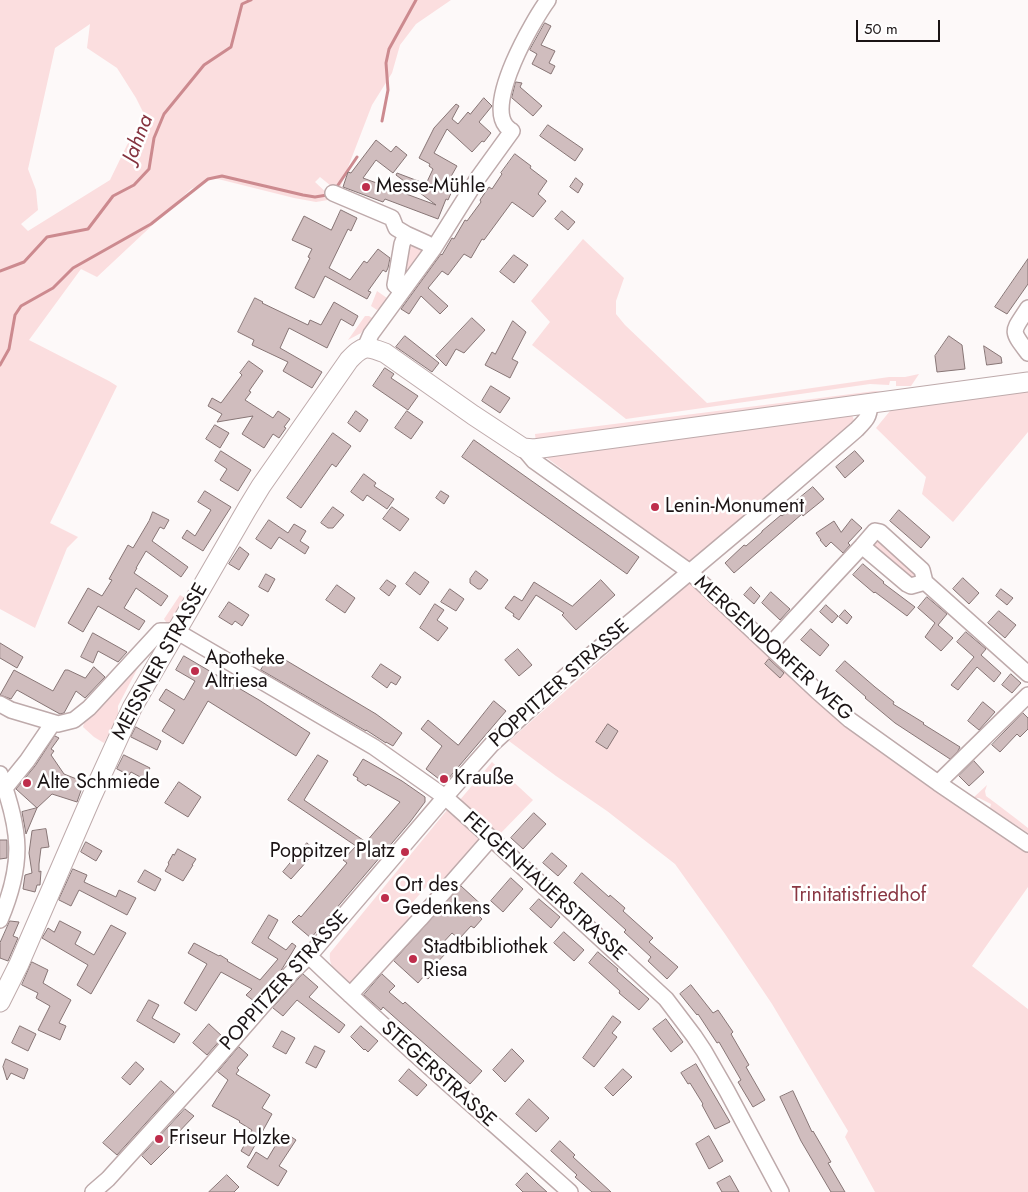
<!DOCTYPE html>
<meta charset="utf-8">
<style>
body{margin:0}
#map{position:relative;width:1028px;height:1192px;overflow:hidden;background:#fdf9f9;font-family:Jost,sans-serif}
canvas{display:block}
.scale{position:absolute;left:856px;top:20px;width:84px;height:22px;box-sizing:border-box;border:2px solid #1b1415;border-top:0;padding-left:6px;font-size:15px;line-height:18px;white-space:nowrap;color:#1b1415;-webkit-text-stroke:4px #fff;paint-order:stroke}
</style>
<div id="map">
<canvas width="1028" height="1192"></canvas>
<div class="scale">50 m</div>
</div>
<script>
const g = document.querySelector('canvas').getContext('2d');
g.lineJoin = 'round';
function paint(path, color) {
  g.fillStyle = color;
  g.fill(path, 'evenodd');
}
function strokePath(path, color, width, dash) {
  g.strokeStyle = color;
  g.lineWidth = width;
  g.lineCap = dash ? 'butt' : 'round';
  g.setLineDash(dash || []);
  g.stroke(path);
}
function drawText(font, color, halo, rows, align = 'center') {
  g.font = font + ' Jost,sans-serif';
  g.lineWidth = 5;
  g.setLineDash([]);
  g.textBaseline = 'middle';
  g.strokeStyle = halo;
  g.fillStyle = color;
  for (const [text, x, y, turn = 0] of rows) {
    g.save();
    g.translate(x, y);
    g.rotate((+turn || 0) * Math.PI / 180);
    g.textAlign = isNaN(turn) ? turn : align;
    if (halo) g.strokeText(text, 0, 0);
    g.fillText(text, 0, 0);
    g.restore();
  }
}
paint(new Path2D(`
 M0 0H451L416 24 400 45 392 73 372 105 340 188 336 190 320 177 315 182 330 196 328 200 316 202 294 198 214 178 191 189 97 277 81 269 29 340 109 381 117 386 50 523 78 537 67 548 35 628 0 609ZM90 24 87 48 117 68 136 98 146 118 127 145 110 180 28 231 21 224 38 210 36 190 28 169 55 48Z
 M583 239 624 278 616 301V314L625 325 707 403 889 377H905L919 374 911 386H896V381H890L889 385 870 384 626 419 532 345 550 322 531 301Z
 M413 243 424 249 403 275 408 247Z
 M377 291 387 298 379 309 377 310 371 306Z
 M365 316H369L372 318 361 333 348 340Z
 M1028 387V432L953 522 922 494 926 477 876 428 890 411 900 406Z
 M875 391 888 392 536 442 535 434Z
 M851 414C855 419 854 422 851 427L688 564 543 455Z
 M877 536 919 573 914 581 871 547Z
 M690 581 938 789 1028 852V887L972 966 1028 1009V1192H875L845 1137 848 1131 772 1004 725 934 675 864 607 811 556 776 509 741Z
 M180 595 185 598 175 622 168 625 164 619Z
 M143 658 118 706V716L104 743 94 737 83 727 84 723Z
 M492 762 533 800 497 837 459 801Z
 M987 785 985 791 986 796C1000 806 1014 817 1028 828V833L990 808 991 804 979 798H973Z
 M447 810 480 840 442 882 435 877 404 912 410 918 349 984C339 975 328 968 330 953Z`), '#fbdedf');
strokePath(new Path2D(`
 M382 121 388 90 386 63 389 49 416 0
 M336 188 357 157
 M0 271 24 262 47 237 88 229 113 196 134 185 149 169 154 138 164 114 204 65 231 47 242 4 251 0
 M0 365 9 349 15 315 21 306 53 288 73 268 151 224 208 179 222 176 303 195 315 197 327 195`), '#cc8a8f', 3);
const building = new Path2D(`
 M545 23 551 26 541 45 555 51 549 63 555 66 551 74 532 64 537 54 530 50Z
 M516 82 522 83 520 87 542 106 533 116 512 98Z
 M484 98 492 106 479 122 491 133 484 142 482 141 472 152 447 129 434 153 457 166 445 187 452 191 448 200 446 199 438 219 385 199 383 202 343 187 348 172 351 173 376 140 391 152 396 146 407 155 393 173 376 160 363 178 436 205 396 175 397 173 426 184 433 169 429 166 430 164 419 158 434 128 456 104 459 106 452 119 458 124 468 112 470 114Z
 M548 125 583 149 575 161 540 136Z
 M515 154 531 166 530 168 547 181 538 194 546 201 533 217 512 202 484 240 482 239 471 258 464 254 448 275 442 271 428 288 448 306 440 314 421 296 409 314 401 309 441 254 442 255 452 238 454 239 465 220 467 221 481 202 480 200 489 187 492 189 502 174 501 173Z
 M576 178 583 184 578 193 570 187Z
 M341 210 357 218 351 231 348 229 329 268 350 280 364 261 367 263 378 249 390 258 388 268 386 272 383 270 368 291 371 292 367 299 325 276 314 298 295 288 310 258 308 257 312 249 292 240 304 216 331 230Z
 M562 211 575 222 568 230 555 219Z
 M514 255 528 265 514 283 500 272Z
 M1028 259V284L1007 314 995 307Z
 M255 298 263 302 262 303 308 325 310 320 321 325 334 302 358 316 353 326 341 319 327 348 289 328 280 348 322 372 312 388 283 371 288 362 252 345 254 340 238 332Z
 M472 318 485 330 464 353 456 349 446 366 436 356Z
 M513 321 526 332 512 359 518 362 510 378 485 365 492 352 495 354Z
 M405 336 439 363 432 372 396 347Z
 M949 336 962 345 965 369 937 372 935 356Z
 M984 346 1001 357 1002 363 987 365Z
 M249 361 263 371 249 391 251 392 245 400 273 418 278 411 290 419 284 427 286 428 279 438 273 434 264 448 242 434 253 416 217 422 222 414 208 406 212 398 221 403 242 375 240 373Z
 M385 368 394 374 391 378 418 396 408 410 373 386Z
 M491 386 510 398 500 413 482 401Z
 M356 411 368 420 360 432 348 423Z
 M407 411 423 422 411 439 395 428Z
 M215 425 229 433 220 448 206 439Z
 M333 433 351 446 336 467 332 464 301 508 287 498Z
 M474 440 639 557 627 574 462 457Z
 M221 451 251 470 238 491 220 480 227 469 215 461Z
 M855 451 864 461 845 478 836 467Z
 M364 474 376 483 374 486 394 499 387 509 367 495 363 501 351 492Z
 M813 487 824 499 803 516 802 514 734 573 725 563 744 545 746 546 762 532V531L781 515 782 516 798 503 796 501Z
 M205 491 231 507 203 551 182 538 187 530 195 536 211 510 198 502Z
 M441 491 449 496 444 504 436 498Z
 M333 507 344 515 333 528H328L321 523Z
 M392 507 409 519 400 531 383 519Z
 M899 510 930 537 921 548 890 521Z
 M153 512 169 520 164 529 160 527 152 541 188 567 181 577 146 551 136 568H137L134 573 168 596 161 606 136 588 124 608 145 621 139 630 98 606 83 632 68 623 88 588 102 596 112 580 109 579 128 545 133 548 149 521Z
 M852 519 862 528 848 543 850 545 843 553 831 542 826 547 820 540H821L816 533 834 521 841 532Z
 M269 520 288 533 294 524 306 531 300 541 309 547 305 554 279 537 271 549 256 539Z
 M240 547 249 554 239 570 229 564Z
 M863 564 884 582 883 583 915 607 907 616 875 592 874 593 853 575Z
 M476 571 488 580 481 589H478L470 583V579Z
 M415 572 429 582 420 595 406 584Z
 M266 574 275 579 268 592 259 587Z
 M963 578 979 593 969 604 953 589Z
 M387 580 396 586 389 596 380 589Z
 M601 580 615 595 576 630 562 615 564 613 536 595 519 620 513 616 514 614 505 608 514 596 522 601 534 582 572 606Z
 M337 585 355 598 345 613 326 600Z
 M751 587 760 596 754 604 744 595Z
 M450 589 464 599 456 611 441 602Z
 M1001 589 1013 598 1007 605 996 596Z
 M771 592 790 609 780 620 762 603Z
 M927 597 947 614 938 625 953 638 941 651 925 637 935 623 918 608Z
 M229 602 249 615 242 626 235 621 232 625 219 617Z
 M435 604 444 610 437 620 448 628 438 641 420 628Z
 M826 605 838 616 832 623 820 612Z
 M845 610 852 617 847 624 839 617Z
 M999 611 1016 625 1005 638 988 623Z
 M811 629 829 645 820 656 801 640Z
 M966 632 986 649 981 655 1001 673 994 682 977 667 958 690 951 685 974 657 957 642Z
 M93 633 127 652 118 662 98 651 93 663 81 657Z
 M0 643 23 657 17 668 0 658Z
 M518 649 532 665 519 676 505 660Z
 M272 652 376 714 402 733 393 746 386 742V743L366 730V731L261 670Z
 M184 656 259 700 310 733 296 756 208 701 183 744 162 731 175 710 159 700 166 689 184 700 195 681 176 670Z
 M769 659 784 673 780 678 765 664Z
 M845 661 875 687 894 702 893 704 924 723 923 724 960 747 958 751 950 759 895 723 865 698 866 697 836 671Z
 M381 664 401 677 396 685 391 682 387 688 372 677Z
 M94 667 105 677 85 698 76 691 64 713 60 714 17 690 11 699 0 695 14 670 53 691 65 670H68L85 678Z
 M1011 674 1021 683 1012 693 1002 685Z
 M494 701 506 711 448 779H439L426 769 442 746 421 729 428 720 458 745Z
 M983 702 995 712 979 730 968 721Z
 M1023 713 1028 718V729L1020 737 1017 734 1000 752 992 745Z
 M608 724 618 731 607 749 596 742Z
 M136 727 161 741 157 750 131 737Z
 M55 736 59 738 51 749 54 751 51 755 64 774 84 782 77 802 52 794 37 808 16 789 35 766Z
 M124 755 150 768 144 779 131 772 129 775 117 769Z
 M318 755 328 761 304 800 366 842 400 802 368 784 366 786 357 780 358 778 353 775 363 759 402 781 425 797V802L410 822 311 938 292 922 299 915 301 917 347 863 343 860 356 846 288 800Z
 M974 761 984 772 969 786 959 776Z
 M179 782 201 797 188 817 165 803Z
 M37 808 26 834 22 812Z
 M534 813 546 824 523 849 511 838Z
 M46 829 49 847 41 848 39 864V872L41 871 40 885H37L35 892 23 889 25 875 32 873 29 853 32 831Z
 M0 840H7V858L0 859Z
 M86 842 102 851 96 861 81 852Z
 M307 843 316 851 291 879 283 872Z
 M178 849 196 859 192 865H193L183 881 165 871 169 864 168 863 173 854 174 855Z
 M552 853 567 866 558 876 543 863Z
 M73 869 87 875 84 882 116 897 119 890 136 898 127 915 79 890 71 906 59 900Z
 M145 870 161 879 155 891 138 882Z
 M582 873 609 897 610 895 625 908 623 911 653 938 649 942 678 967 667 979 648 961 651 957 624 932 626 930 574 883Z
 M511 878 523 889 503 912 491 901Z
 M461 886 485 908 479 916 482 919 474 928 471 926 459 939 452 933 439 947 446 953 433 967 436 970 428 979 424 976 418 983 394 961Z
 M539 899 560 917 551 928 530 909Z
 M269 915 278 920 268 938 286 950 292 943 296 946 282 969 254 1001 246 995 252 989 221 972 196 1011 184 1003 207 964 188 953 194 943 219 956 220 955 228 960 227 961 260 980 278 959 252 943Z
 M10 921 19 922 13 936 18 938 8 961 0 958V943Z
 M60 921 81 932 75 944 94 955 111 925 126 933 91 994 77 985 88 965 42 938 48 928 54 932Z
 M564 932 584 950 574 961 554 943Z
 M598 952 618 969 617 971 649 999 639 1010 619 993 620 991 589 963Z
 M32 962 48 970 43 983 71 1000 59 1023 66 1026 60 1040 38 1030 50 1006 36 998 38 993 22 985Z
 M303 974 318 987 309 997 345 1025 339 1033 297 1000 283 1016 273 1008Z
 M382 974 395 986 389 992 403 1004 405 1002 482 1071 470 1084 383 1007 381 1010 364 995Z
 M691 985 713 1013 718 1010 733 1032 731 1034 749 1065 746 1067 765 1100 753 1107 738 1082 741 1080 719 1042 717 1043 698 1014 697 1015 680 994Z
 M149 1000 159 1005 152 1018 180 1034 174 1043 137 1021Z
 M613 1016 621 1022 612 1033 617 1037 594 1067 583 1058Z
 M666 1019 683 1042 671 1052 653 1029Z
 M209 1024 223 1037 207 1055 193 1043Z
 M20 1026 36 1034 28 1051 12 1043Z
 M361 1026 378 1041 368 1052 365 1049 364 1050 351 1037Z
 M282 1031 295 1038 286 1054 273 1047Z
 M315 1046 325 1051 316 1068 306 1063Z
 M239 1047 248 1055 237 1068 239 1070 236 1074 270 1095 262 1108 272 1114 249 1156 241 1151 250 1135H251L250 1134 252 1130 239 1122 240 1121 212 1106 228 1080 218 1072Z
 M512 1049 524 1061 505 1082 493 1070Z
 M6 1059 28 1069 24 1079 11 1073 7 1080 3 1067Z
 M136 1062 144 1069 130 1085 122 1078Z
 M696 1064 730 1122 715 1129 702 1105 703 1104 690 1083 688 1084 681 1073Z
 M409 1069 427 1085 417 1096 399 1081Z
 M623 1069 632 1077 613 1096 605 1088Z
 M161 1081 174 1092 117 1155 103 1143Z
 M793 1091 812 1132 813 1131 831 1162 828 1163 845 1192H831L801 1141 780 1097Z
 M529 1099 549 1118 536 1132 516 1114Z
 M185 1109 194 1116 174 1137 177 1139 151 1165 142 1156Z
 M284 1132 296 1140 279 1166 287 1171 278 1186 247 1167 256 1152 267 1159Z
 M709 1136 723 1161 709 1169 696 1144Z
 M560 1141 575 1155 573 1157 611 1192H592L575 1177 577 1175 551 1151Z
 M527 1173 537 1183 547 1192H523L516 1185Z
 M227 1175 239 1187 234 1192H209Z
 M730 1176 739 1192H722L717 1183Z`);
paint(building, '#d0bdbe');
strokePath(building, '#877575', 1);
const minor = new Path2D(`
 M333 193 392 218 396 228 406 234 402 244 395 285 402 291
 M406 234 426 243 434 248
 M1028 308C1012 333 1010 329 1028 353
 M365 348 371 334 434 248 478 178 512 131C510 130 508 128 506 126 486 102 532 22 548 0
 M523 448 534 461 690 572 817 691 850 720 938 783 1028 844
 M925 582 1028 674
 M769 646 862 546 875 531 880 532 922 570 925 582 911 586 907 584 862 546
 M0 704 11 710 58 724 74 720 89 708 160 631H176L374 747 445 797 491 838 666 999 694 1036 704 1051 727 1091 781 1192
 M0 774C21 831 24 863 0 920
 M938 783 1028 695
 M5 788 27 761 53 723
 M309 956C393 1037 482 1113 570 1192
 M350 995 420 919 491 838
 M93 1192 108 1179 205 1072 291 973 309 956 445 797 492 744 566 676 754 518 856 430C866 420 869 418 870 404`);
const major = new Path2D(`
 M0 1002 19 964 91 798 132 708 247 509 261 486 349 360C363 345 366 346 385 353L473 415 523 448 534 449 1028 382`);
strokePath(minor, '#beaaab', 18);
strokePath(major, '#beaaab', 21);
strokePath(minor, '#fff', 15);
strokePath(major, '#fff', 19);
for (const [x, y, r, color] of [
 [366,187,5,"#be2d4b"],
 [655,507,5,"#be2d4b"],
 [195,671,5,"#be2d4b"],
 [444,779,5,"#be2d4b"],
 [27,783,5,"#be2d4b"],
 [405,852,5,"#be2d4b"],
 [385,898,5,"#be2d4b"],
 [413,959,5,"#be2d4b"],
 [159,1139,5,"#be2d4b"]
]) {
  const dot = new Path2D();
  dot.arc(x, y, r, 0, 2 * Math.PI);
  g.fillStyle = color;
  g.fill(dot);
  strokePath(dot, '#fff', 2);
}
drawText('20px', '#1b1415', '#fff', [
 ["Messe-Mühle",376,187],
 ["Lenin-Monument",665,507],
 ["Apotheke",205,659],
 ["Altriesa",205,682],
 ["Krauße",454,779],
 ["Alte Schmiede",37,783],
 ["Poppitzer Platz",395,852,"right"],
 ["Ort des",395,886],
 ["Gedenkens",395,909],
 ["Stadtbibliothek",423,948],
 ["Riesa",423,971],
 ["Friseur Holzke",169,1139]
], 'left');
drawText('20px', '#1b1415', '#fff', [
 ["MERGENDORFER WEG",773,649,42],
 ["MEISSNER STRASSE",161,662,-61],
 ["POPPITZER STRASSE",560,684,-42],
 ["FELGENHAUERSTRASSE",544,887,42],
 ["POPPITZER STRASSE",285,981,-48],
 ["STEGERSTRASSE",438,1075,42]
]);
drawText('20px', '#893743', '#fff', [
 ["Trinitatisfriedhof",859,896]
]);
drawText('italic 21px', '#85333f', '#fff', [
 ["Jahna",139,139,-69]
]);
</script>
